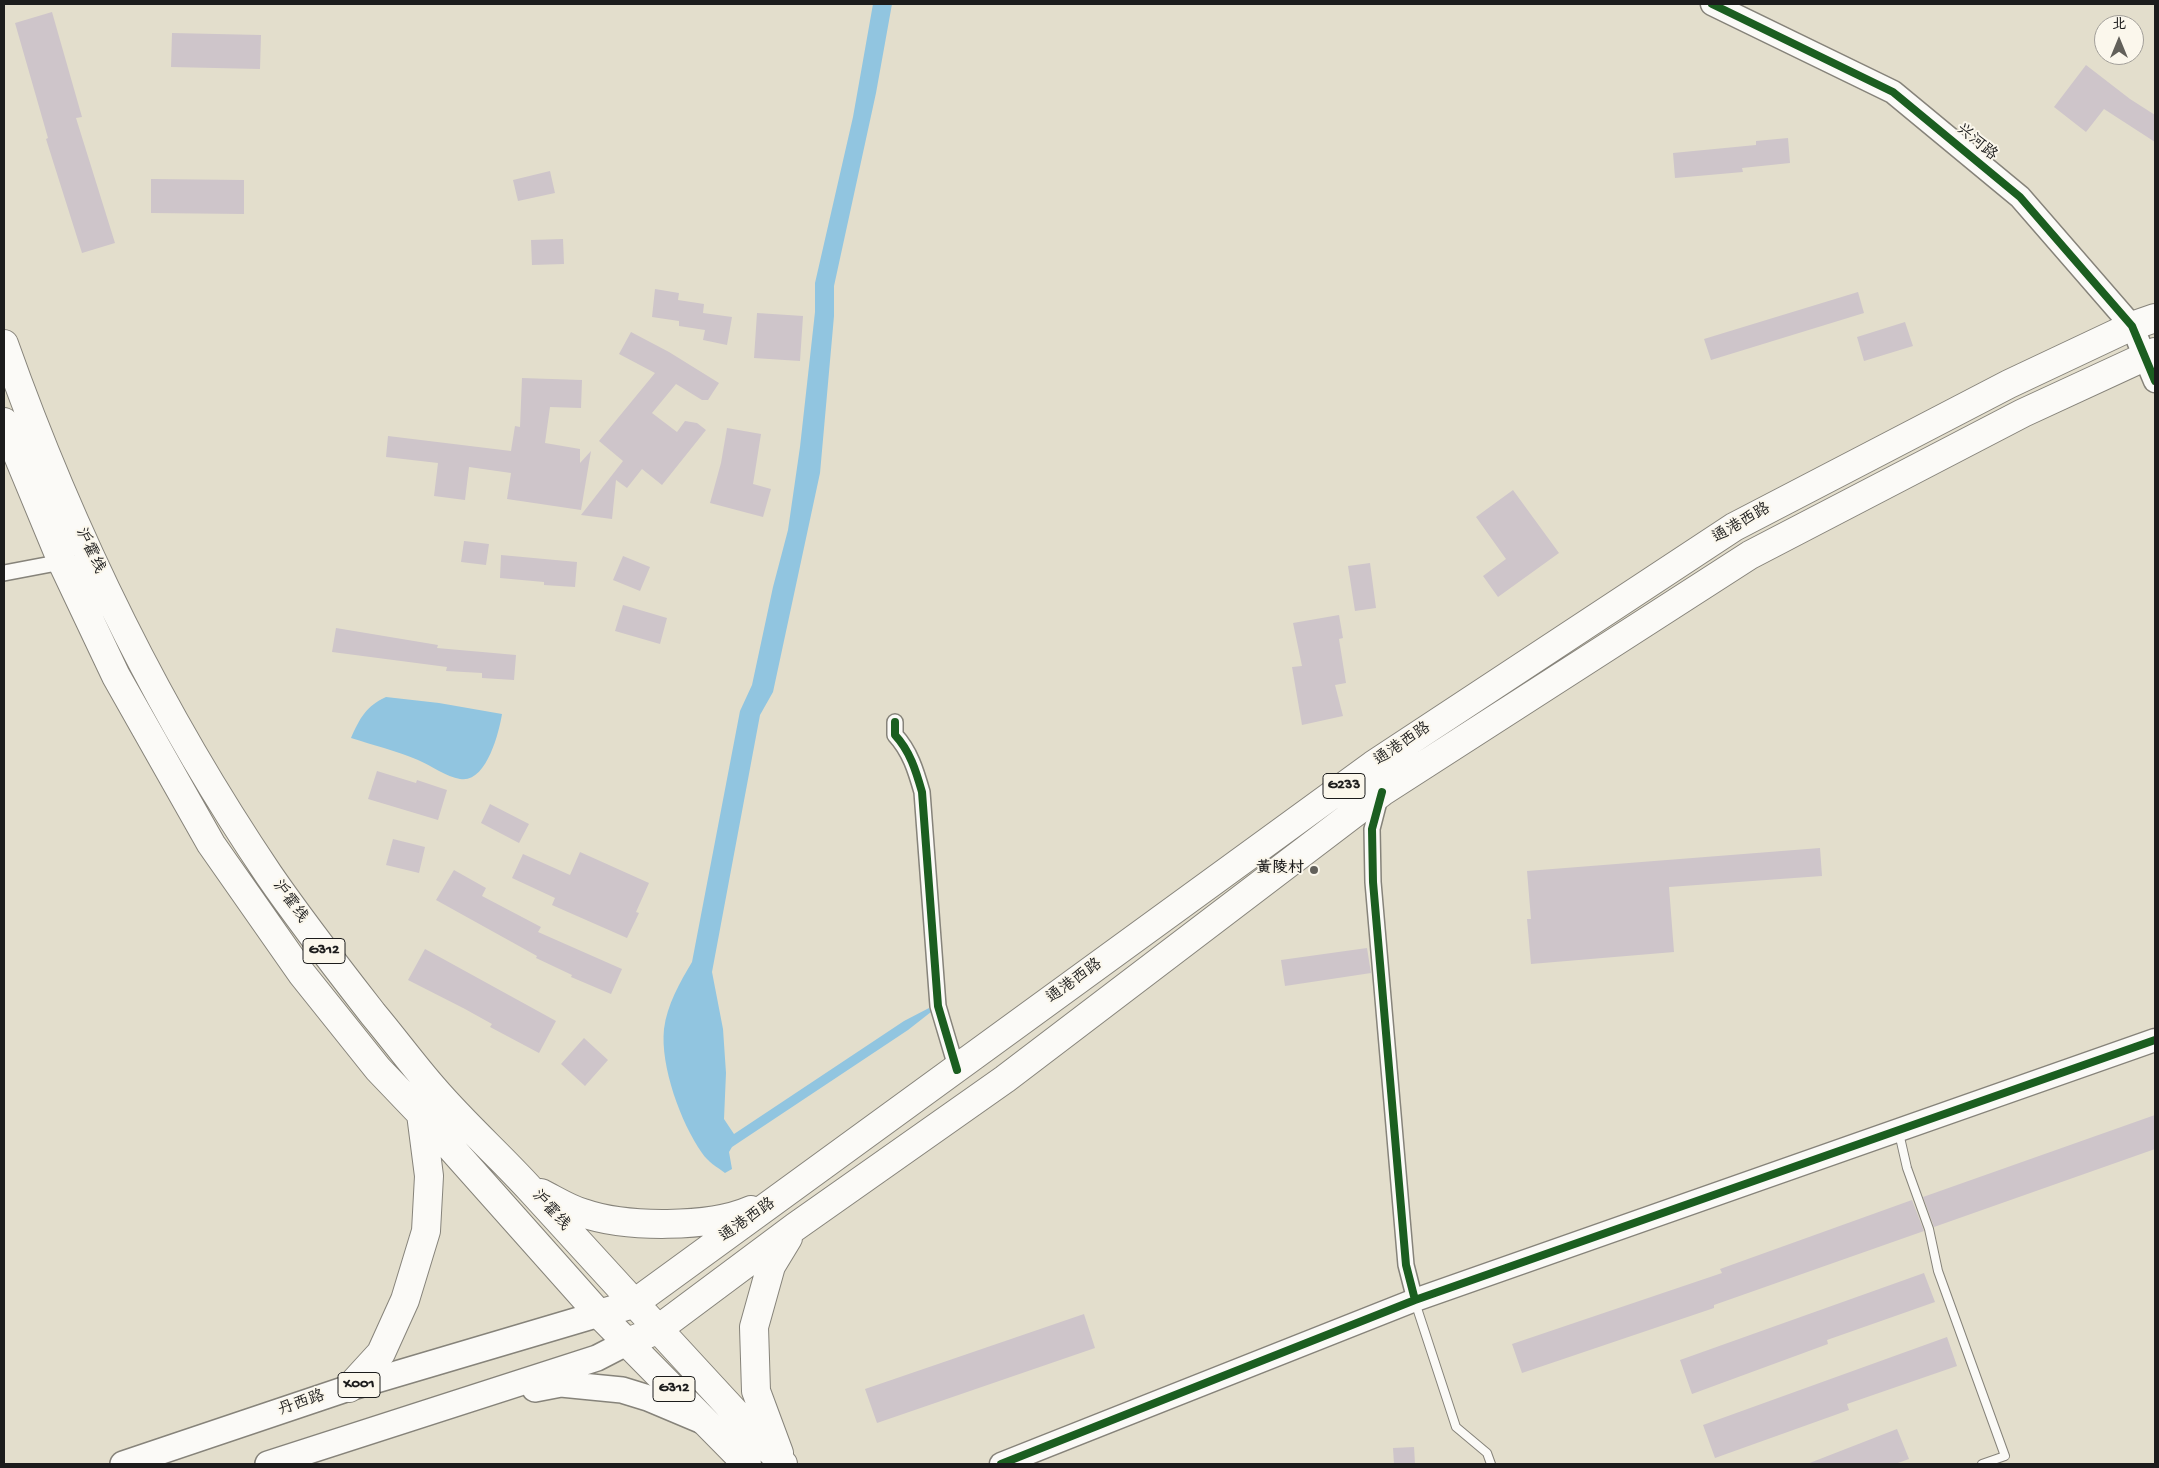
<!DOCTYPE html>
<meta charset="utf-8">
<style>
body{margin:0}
#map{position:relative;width:2159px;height:1468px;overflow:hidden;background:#e3decc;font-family:"Gochi Hand","LXGW WenKai TC",sans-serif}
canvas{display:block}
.frame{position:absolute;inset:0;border:5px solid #1c1c1c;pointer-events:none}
.north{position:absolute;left:2094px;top:15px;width:50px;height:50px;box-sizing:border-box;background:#fbf7ec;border:1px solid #a29f99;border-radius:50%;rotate:0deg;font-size:14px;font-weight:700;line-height:20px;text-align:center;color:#1c1c1c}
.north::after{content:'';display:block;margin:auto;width:18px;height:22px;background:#62605a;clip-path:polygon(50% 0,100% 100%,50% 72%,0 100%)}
</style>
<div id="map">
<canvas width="2159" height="1468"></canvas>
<div class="frame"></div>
<div class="north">北</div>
</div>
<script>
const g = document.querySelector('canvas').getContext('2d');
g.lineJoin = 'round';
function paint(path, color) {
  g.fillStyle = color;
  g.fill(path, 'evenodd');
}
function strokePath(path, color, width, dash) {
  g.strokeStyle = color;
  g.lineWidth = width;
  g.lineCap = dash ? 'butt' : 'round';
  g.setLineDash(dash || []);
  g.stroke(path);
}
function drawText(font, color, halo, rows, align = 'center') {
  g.font = font + ' "Gochi Hand","LXGW WenKai TC",sans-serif';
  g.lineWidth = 4;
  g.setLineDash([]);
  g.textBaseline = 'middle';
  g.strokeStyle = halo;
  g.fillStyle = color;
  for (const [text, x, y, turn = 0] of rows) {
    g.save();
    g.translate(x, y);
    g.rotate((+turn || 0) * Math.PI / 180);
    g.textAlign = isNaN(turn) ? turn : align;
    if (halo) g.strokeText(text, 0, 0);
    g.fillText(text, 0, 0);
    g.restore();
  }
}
paint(new Path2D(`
 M873 4H892L876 93 834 286V316L820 473 773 692 760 715 712 972 723 1029 726 1073 724 1119 734 1134 904 1021 929 1008 931 1012 908 1030 732 1147 729 1152 732 1169 725 1173C717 1167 708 1162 702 1153 681 1123 660 1066 664 1029 667 1005 680 982 692 962L740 711 752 685 773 587 788 530 800 447 815 312V283L853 117Z
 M386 697 439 703 502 714C499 733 486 784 460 779 447 777 430 765 418 760 397 751 373 745 351 738 360 718 366 706 386 697Z`), '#91c5e0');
paint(new Path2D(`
 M52 12 82 117 76 118 115 243 82 253 46 139 48 138 15 23Z
 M172 33 261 35 260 69 171 67Z
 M2086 65 2130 99 2155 115V142L2104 109 2086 132 2054 107Z
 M1788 138 1790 163 1742 168 1743 172 1675 178 1673 153 1756 145V141Z
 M550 171 555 193 518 201 513 180Z
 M151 179 244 180V214L151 213Z
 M563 239 564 264 532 265 531 240Z
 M655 289 679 293 678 300 704 304 703 313 732 317 727 345 703 340 705 330 679 326V321L652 317Z
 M1858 292 1864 313 1711 360 1704 339Z
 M757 313 803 316 800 361 754 358Z
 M1905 322 1913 346 1864 361 1857 337Z
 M631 332 669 352 719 383 708 400H702L676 384 652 413 677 432 685 421 697 423 706 430 662 485 642 469 627 488 616 480 612 519 581 515 623 461 599 441 655 373 619 354Z
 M522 378 582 380 581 408 550 407 545 443 580 449V463L591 451 581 510 507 499 511 473 469 467 465 500 434 496 438 463 386 457 388 436 511 451 515 426 520 427Z
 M727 428 761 434 753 484 771 489 763 517 710 503 721 463Z
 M1513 490 1559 553 1498 597 1483 576 1506 559 1476 517Z
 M464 541 489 544 486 565 461 562Z
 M501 555 577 562 575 587 544 585V582L500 578Z
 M623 556 650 567 640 591 613 580Z
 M1370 563 1376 608 1355 611 1348 566Z
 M623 605 667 618 660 644 615 631Z
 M1339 615 1343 638 1339 639 1346 683 1335 685 1343 716 1302 725 1292 667 1302 666 1293 623Z
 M336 628 438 645 437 648 516 655 514 680 482 678V673L446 671 447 667 332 652Z
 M377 771 416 783 417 780 447 790 438 820 368 799Z
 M490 804 529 824 519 843 481 823Z
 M393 839 425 847 419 873 386 865Z
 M1820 848 1822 876 1669 887 1674 952 1531 964 1527 919H1531L1527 871Z
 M580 852 649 883 636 912 639 913 627 938 552 905 555 898 512 878 523 854 570 875Z
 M454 870 486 888 482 896 541 927 538 932 622 969 611 994 571 977 572 975 536 958 537 956 436 900Z
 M1367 948 1371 973 1285 986 1281 960Z
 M425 949 556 1021 539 1053 490 1027 492 1024 465 1009 408 980Z
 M584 1038 608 1060 585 1086 561 1064Z
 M2155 1115V1149L1934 1227 1923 1197Z
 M1912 1200 1924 1231 1714 1305V1308L1522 1373 1512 1344 1722 1273 1720 1269Z
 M1924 1273 1935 1302 1827 1340 1828 1344 1692 1394 1680 1360Z
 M1084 1314 1095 1348 877 1423 865 1389Z
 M1947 1337 1957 1366 1847 1404 1849 1410 1715 1458 1703 1425Z
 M1897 1429 1909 1459 1895 1464H1807Z
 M1414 1447 1415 1464H1394L1393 1448Z`), '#cec5ca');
const lane = new Path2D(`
 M1899 1133 1907 1168 1929 1229 1938 1271 2005 1456 1982 1464
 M1415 1302 1456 1427 1487 1453 1491 1464`);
const street = new Path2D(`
 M4 573 62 562
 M895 722V735C910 751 916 771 922 792L938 1006 957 1070
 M1381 794 1372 829 1373 882 1406 1265 1415 1300`);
const secondary = new Path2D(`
 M1712 4 1893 92 2020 197 2132 326 2155 381
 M1001 1464 1415 1300 2155 1040`);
const primary = new Path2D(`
 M535 1389 561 1384 622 1390 648 1398 705 1422
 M123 1464 349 1388 599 1314
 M268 1464 597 1358 628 1342`);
const highway = new Path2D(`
 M4 344C70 530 159 712 269 875 302 923 338 969 373 1014 394 1039 413 1065 434 1089 464 1124 499 1155 530 1189 614 1281 698 1373 783 1464
 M4 422 62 562 116 676 211 844 302 974 378 1069 421 1114 599 1314 747 1464
 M541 1193C555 1200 569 1209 583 1213 625 1228 710 1228 751 1210
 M599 1314 633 1304 1373 765 1734 527 2009 384 2132 326 2155 318
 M628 1342 657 1330 795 1227 1005 1079 1382 792 1750 555 2023 413 2155 352
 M349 1388 381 1353 405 1300 426 1231 429 1176 421 1114
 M779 1453 756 1391 754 1327 771 1266 788 1238`);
strokePath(lane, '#86837a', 10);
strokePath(street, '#86837a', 18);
strokePath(secondary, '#86837a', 25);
strokePath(primary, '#86837a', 28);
strokePath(highway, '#86837a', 30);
strokePath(lane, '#fbfaf7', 8);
strokePath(street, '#fbfaf7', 15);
strokePath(secondary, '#fbfaf7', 22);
strokePath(primary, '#fbfaf7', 25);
strokePath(highway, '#fbfaf7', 28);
strokePath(new Path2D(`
 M1712 4 1893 92 2020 197 2132 326 2155 381
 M895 722V735C910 751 916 771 922 792L938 1006 957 1070
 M1382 792 1372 829 1373 882 1406 1265 1415 1300
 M1001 1464 1415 1300 2155 1040`), '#1b5e20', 8);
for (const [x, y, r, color] of [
 [1314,870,5,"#62605a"]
]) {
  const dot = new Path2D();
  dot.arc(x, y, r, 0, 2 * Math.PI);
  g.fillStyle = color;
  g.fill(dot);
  strokePath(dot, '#fbf7ec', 2);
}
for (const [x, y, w] of [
 [1344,786,42],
 [324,951,42],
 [359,1385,42],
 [674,1389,42]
]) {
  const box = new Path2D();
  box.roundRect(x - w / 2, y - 12.5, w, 25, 4);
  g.fillStyle = '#fbf7ec';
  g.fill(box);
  strokePath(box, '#1c1c1c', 1);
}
drawText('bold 15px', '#1c1c1c', null, [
 ["G233",1344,786],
 ["G312",324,951],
 ["X001",359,1385],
 ["G312",674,1389]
]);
drawText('16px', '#1c1c1c', '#fbf7ec', [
 ["兴河路",1976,143,40],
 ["通港西路",1742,524,-30],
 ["沪霍线",89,551,65],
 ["通港西路",1403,745,-34],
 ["沪霍线",289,902,54],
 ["通港西路",1075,982,-36],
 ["沪霍线",550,1211,48],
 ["通港西路",748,1221,-35],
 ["丹西路",302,1404,-19]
]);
drawText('bold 16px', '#1c1c1c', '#fbf7ec', [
 ["黄陵村",1304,870]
], 'right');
</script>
